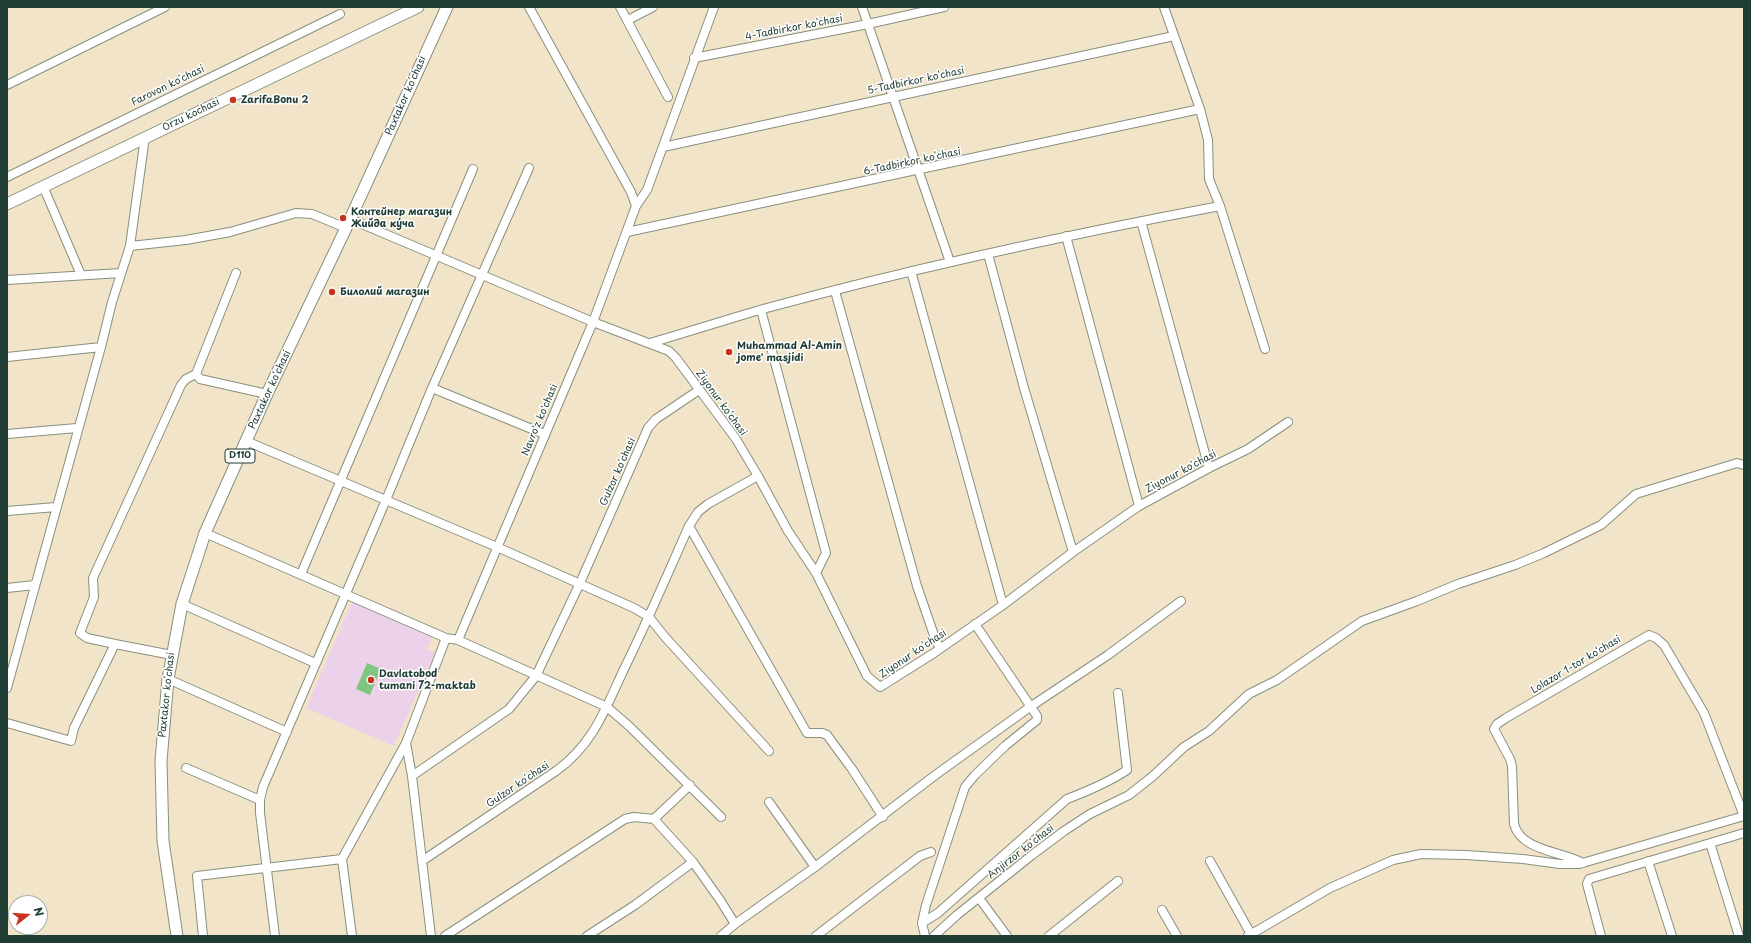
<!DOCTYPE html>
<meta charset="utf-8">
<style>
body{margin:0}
#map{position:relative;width:1751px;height:943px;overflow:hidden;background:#f2e4c8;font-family:"Playpen Sans",sans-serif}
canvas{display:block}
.frame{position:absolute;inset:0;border:8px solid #1f3d34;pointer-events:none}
.north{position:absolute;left:8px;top:895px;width:40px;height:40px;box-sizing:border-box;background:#fff;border:1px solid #a5b1ae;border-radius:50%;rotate:73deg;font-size:11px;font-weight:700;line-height:16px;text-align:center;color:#1f3d34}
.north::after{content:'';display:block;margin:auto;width:14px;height:18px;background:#c8321e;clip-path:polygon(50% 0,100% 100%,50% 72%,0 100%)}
</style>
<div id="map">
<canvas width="1751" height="943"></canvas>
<div class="frame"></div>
<div class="north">N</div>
</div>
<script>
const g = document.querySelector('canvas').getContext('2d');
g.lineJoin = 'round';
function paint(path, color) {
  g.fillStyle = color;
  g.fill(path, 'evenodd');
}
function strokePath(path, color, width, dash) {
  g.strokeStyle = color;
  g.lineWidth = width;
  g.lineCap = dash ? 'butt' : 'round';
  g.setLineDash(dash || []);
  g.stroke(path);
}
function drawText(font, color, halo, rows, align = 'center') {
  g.font = font + ' "Playpen Sans",sans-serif';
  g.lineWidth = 3;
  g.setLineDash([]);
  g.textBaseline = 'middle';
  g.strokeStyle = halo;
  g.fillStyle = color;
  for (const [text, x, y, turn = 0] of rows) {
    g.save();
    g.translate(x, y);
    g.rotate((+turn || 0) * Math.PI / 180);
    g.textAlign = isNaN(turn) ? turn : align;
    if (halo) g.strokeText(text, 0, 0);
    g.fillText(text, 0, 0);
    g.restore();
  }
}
paint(new Path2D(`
 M352 602 433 635 427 649 435 652 394 746 306 708Z`), '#ecd1ea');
paint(new Path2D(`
 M367 663 381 669 370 695 356 689Z`), '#7fc682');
const minor = new Path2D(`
 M529 7 631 192 636 206
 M620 7 668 97
 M862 7 950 262
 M1164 7 1200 109 1208 140 1209 179 1220 206 1265 349
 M628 20 653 7
 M694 58 868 24 944 7
 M7 85 165 7
 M663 147 1174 36
 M7 177 340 14
 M43 186 81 275
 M350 219 593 322 669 351 676 358 736 439 758 476 788 531 816 573 867 676 880 687 934 653 1003 605 1073 552 1139 506 1209 468 1248 449 1288 422
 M1141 221 1209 468
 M627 232 1200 109
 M1066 236 1139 506
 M130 246 186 240 230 232 296 213 312 214 346 228
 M988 254 1024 388 1073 552
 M911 271 1003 605
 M236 273 196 374 200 379 267 394
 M7 280 121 273
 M835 291 917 586 936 641 940 648
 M761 310 826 553 816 573
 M650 343C688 332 725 320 763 309 914 268 1066 235 1220 206
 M7 357 101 347
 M432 388 544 434
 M7 434 77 428
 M246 441 497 547 634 608 649 617 665 637 769 751
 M7 511 56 507
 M689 526 807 733H822L827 735 852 769 883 817
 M205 533 446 638 458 640 607 707 629 726 721 817
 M301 574 473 169
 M7 588 35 585
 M182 604 315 663
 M458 640 593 322 636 206 647 190 714 7
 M115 644 87 638 80 633 94 597 93 578 181 385 186 379 196 374
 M168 679 287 732
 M7 688 101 347 112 302 130 246 145 137
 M7 723 71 741 74 728 115 644 172 655
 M406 743 412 776 431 936
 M186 768 260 800
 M412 776 509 709 536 676 580 583 648 428 656 419 699 390
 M769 802 815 867
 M1710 843 1739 936
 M342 859 406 743 446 638
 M342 859 352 936
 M422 861 556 771C594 744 606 707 625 667 648 620 668 573 689 526L698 512 708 504 758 476
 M1210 861 1252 936
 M1648 861 1672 936
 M693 862 720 900 735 924 815 867 934 776 1030 707 1108 655 1181 601
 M1583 863C1561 851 1521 851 1514 824L1512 766 1510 759 1494 729 1497 724 1506 718 1649 635 1656 638 1664 645 1704 713 1744 816
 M979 898 1007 936
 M1162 910 1177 936
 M922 923 938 913 1067 799C1088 791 1109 782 1127 770L1118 693
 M203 936 197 876 342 859
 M275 936 260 813V800L263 787 386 500 432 388 529 168
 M445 936 625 819 634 817 654 819 690 785
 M587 936 635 905 693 862 654 819
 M721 936 735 924
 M816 936 920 856 931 852
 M925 936 922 923 926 905 965 787 975 775 1005 746 1037 720V716L975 624
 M934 936 957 915 1032 855 1064 831 1090 814 1129 795 1153 776 1184 747 1209 731 1249 694 1277 680 1362 621 1417 601 1458 584 1515 565 1544 553 1601 525 1636 494 1737 463 1744 465
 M1049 936 1118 881
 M1248 936 1330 888 1393 860 1421 854 1466 855 1523 859 1560 864H1579L1744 816
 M1601 936 1587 884 1589 879 1744 833`);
const major = new Path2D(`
 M7 204 418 7
 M177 936 163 841 161 761 168 679 182 604 205 533 267 394 346 228 447 7`);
strokePath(minor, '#88907e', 10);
strokePath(major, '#88907e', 13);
strokePath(minor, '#fff', 8);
strokePath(major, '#fff', 11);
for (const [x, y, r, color] of [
 [233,100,4,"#c8321e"],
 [343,218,4,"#c8321e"],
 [332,292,4,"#c8321e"],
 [729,352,4,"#c8321e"],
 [371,680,4,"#c8321e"]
]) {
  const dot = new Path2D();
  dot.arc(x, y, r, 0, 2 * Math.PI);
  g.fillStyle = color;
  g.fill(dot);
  strokePath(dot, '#fff', 1.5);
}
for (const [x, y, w] of [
 [240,456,30]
]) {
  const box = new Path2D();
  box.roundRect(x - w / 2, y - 7, w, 14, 3);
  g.fillStyle = '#fff';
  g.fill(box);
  strokePath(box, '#1f3d34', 1);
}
drawText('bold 9px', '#1f3d34', null, [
 ["D110",240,456]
]);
drawText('10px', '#1f3d34', '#fff', [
 ["4-Tadbirkor koʻchasi",794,28,-11],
 ["5-Tadbirkor koʻchasi",916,81,-12],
 ["Farovon koʻchasi",168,86,-26],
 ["Paxtakor koʻchasi",406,96,-66],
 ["Orzu kochasi",191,115,-26],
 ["6-Tadbirkor koʻchasi",912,162,-12],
 ["Paxtakor koʻchasi",270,390,-65],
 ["Ziyonur koʻchasi",721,403,54],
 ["Navro'z ko'chasi",540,420,-67],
 ["Gulzor koʻchasi",618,472,-66],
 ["Ziyonur koʻchasi",1181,472,-28],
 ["Ziyonur koʻchasi",913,654,-34],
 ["Lolazor 1-tor ko‘chasi",1576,665,-31],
 ["Paxtakor koʻchasi",167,695,-84],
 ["Gulzor koʻchasi",518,785,-34],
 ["Anjirzor koʻchasi",1021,852,-38]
]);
drawText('bold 10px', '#1f3d34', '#fff', [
 ["ZarifaBonu 2",241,100],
 ["Контейнер магазин",351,212],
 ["Жийда ку́ча",351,224],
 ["Билолий магазин",340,292],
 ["Muhammad Al-Amin",737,346],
 ["jome' masjidi",737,358],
 ["Davlatobod",379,674],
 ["tumani 72-maktab",379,686]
], 'left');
</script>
